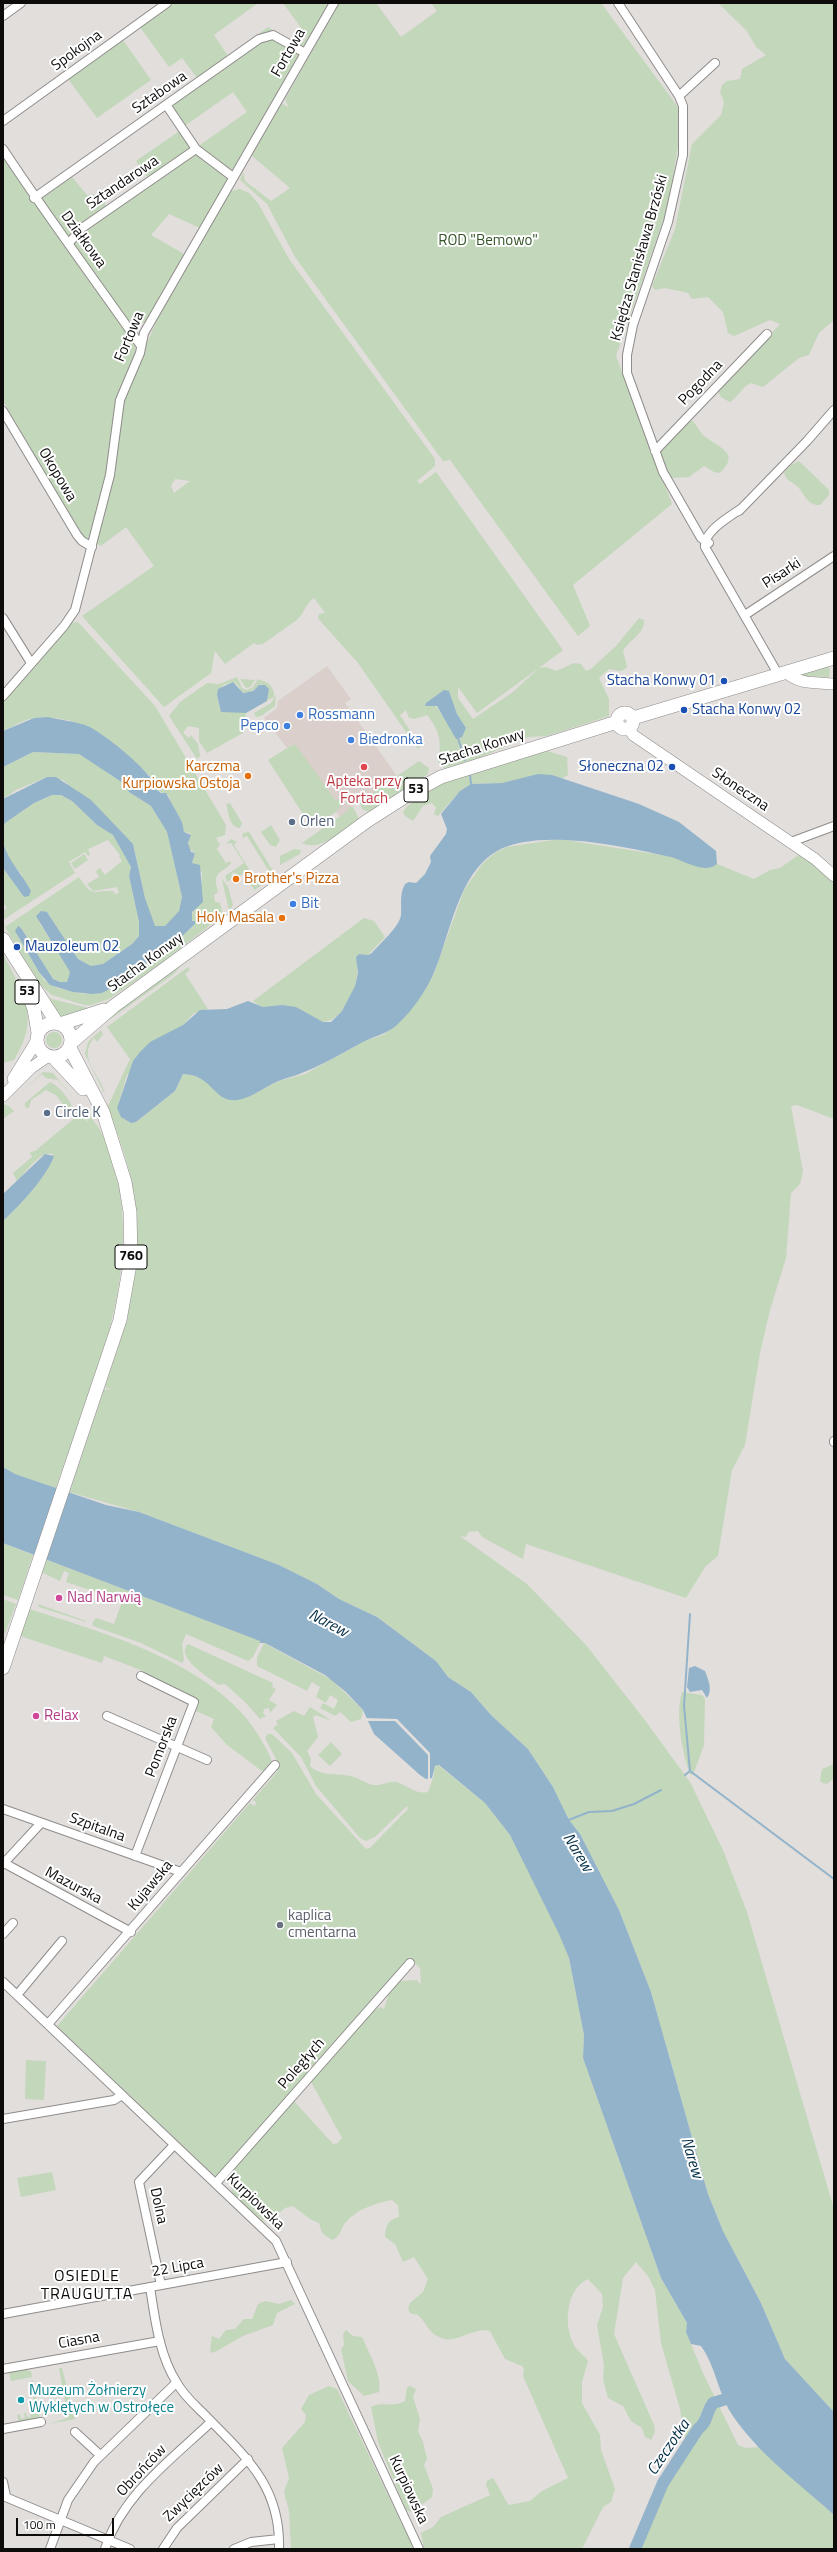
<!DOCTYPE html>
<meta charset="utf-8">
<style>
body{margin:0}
#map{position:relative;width:837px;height:2552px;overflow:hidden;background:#e1dedc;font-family:"Titillium Web",sans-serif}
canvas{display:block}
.frame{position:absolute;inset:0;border:4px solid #0d0c0b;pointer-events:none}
.scale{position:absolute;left:16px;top:2518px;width:98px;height:18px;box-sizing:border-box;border:2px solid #0d0c0b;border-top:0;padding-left:5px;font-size:12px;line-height:14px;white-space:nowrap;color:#0d0c0b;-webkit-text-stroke:3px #fff;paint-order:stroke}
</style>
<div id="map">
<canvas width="837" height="2552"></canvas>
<div class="frame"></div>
<div class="scale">100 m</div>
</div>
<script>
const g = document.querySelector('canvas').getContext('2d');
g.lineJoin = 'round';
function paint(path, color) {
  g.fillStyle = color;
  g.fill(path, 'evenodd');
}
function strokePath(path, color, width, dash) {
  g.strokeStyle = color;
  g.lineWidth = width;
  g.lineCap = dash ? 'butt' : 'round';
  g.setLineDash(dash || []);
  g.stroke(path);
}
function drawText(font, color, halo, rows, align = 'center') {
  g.font = font + ' "Titillium Web",sans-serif';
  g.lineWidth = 4;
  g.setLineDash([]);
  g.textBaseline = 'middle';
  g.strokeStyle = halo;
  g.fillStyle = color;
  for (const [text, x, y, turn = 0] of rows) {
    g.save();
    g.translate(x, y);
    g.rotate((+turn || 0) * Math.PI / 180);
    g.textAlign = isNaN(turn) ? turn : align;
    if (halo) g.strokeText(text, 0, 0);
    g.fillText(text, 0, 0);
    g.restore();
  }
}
paint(new Path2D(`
 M327 666 351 699 345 703 397 776 365 798 359 800 340 817 292 745 287 748 264 718 277 708 278 701Z`), '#dacfca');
paint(new Path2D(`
 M172 3H258L214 35 228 56 268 27 297 44 303 42 307 36 283 3H331L304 46 302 48 265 33 197 78 182 58 169 67 140 27Z
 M339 3H376L401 37 437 11 431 3H601L678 107 679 141 668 206 616 356 672 504 573 585 590 626 578 636 450 460 443 461 295 257 267 204 240 180 243 172 245 181 271 201 290 188 251 155 282 103 289 108 285 99Z
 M718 3H834V320L819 333 809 355 799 358 763 387 751 383C743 386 738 397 730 402L722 398 717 391 780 324 770 320 734 336 728 333 723 312 708 297 692 299 688 293 665 288 655 290 652 286 675 229 692 144 721 115 724 102 720 92 722 85 727 81 740 79 742 69 766 55 756 47 747 31Z
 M272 38 300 55 233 173 200 149V145L247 112 233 92 186 125H183L172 110V106L259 41Z
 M123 40 151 80 97 118 68 79Z
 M178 128 230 178 200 228 169 214 151 235 184 254 147 323 128 320 41 202 42 198 72 177 87 195 98 194 105 203V207L147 177 136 161 178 132Z
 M3 154 136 344 134 359 116 403 108 473 90 538 86 539 83 538 3 401Z
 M240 189 249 193 258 203 289 259 435 459V466L417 481 420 484 436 472 563 650 539 668 546 667 556 671 574 663 581 664 586 671 591 669 616 646 639 618 644 620C645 634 629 640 623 651L627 667C620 674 618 670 609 669L599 678 609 699V716L547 736 528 737 479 758 444 768 438 762C442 741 440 732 427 715L415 719 409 718 406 710 400 715 420 747 418 749 358 663 323 624 318 618 319 614 325 613 314 598C305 604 305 612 298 619L263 644 257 645 254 643 225 664 215 651 211 673 164 707 82 616 154 566 126 527 101 546 96 543 122 400 168 295 228 196 231 191ZM175 479 190 481 174 493 171 486ZM539 668 513 692 473 719 458 698V687L477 713ZM449 691 457 714 466 728 443 716 435 705Z
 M688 421H693C696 425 699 430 702 434 715 447 743 451 720 473L714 472 704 466 689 477 670 478 659 454 664 446Z
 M799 461 829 490V495L820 505C808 506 805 495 798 487 793 482 786 481 784 473L791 465Z
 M78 622 155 706 226 825 225 835 216 838 220 845 217 849 226 863 230 861 231 864C218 875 213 872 218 892L214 895 215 902 220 903 223 915 156 967 109 999 91 1005H84L52 995 38 983 5 927 79 877C93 898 91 890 113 891L115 894 119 893 117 887 93 891 87 884 99 877 96 871 100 868 105 875 122 861 119 856 120 855 108 840 88 849 90 855 88 856 85 852 69 862 75 873 3 920V910L7 908 3 903V868L24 897 22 875 8 858 3 843V828L5 823 34 803 52 795H61L72 801 97 825 113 835 131 867 129 876 139 922V936L132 944 103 964 91 966 78 959 47 912 39 922 71 972 67 982H60L53 979 21 928 17 935 44 980 57 988 84 994 119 984 189 930 195 924 191 918 202 881V872L192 863 195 853 188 848 190 833 184 832 168 795 157 790C156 778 141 768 132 761 103 734 77 714 34 718 24 719 12 727 3 731V700L37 661 39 662 45 655 43 654 70 623Z
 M828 667 830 670 829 677 800 676 801 672Z
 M237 677 242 688 247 690 253 687 258 679C267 682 275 686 274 697L266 701 269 689 261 684C255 689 249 694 241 692L238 685 233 682 223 685 217 695 221 712 246 706V715L240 726 243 733 207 753 199 741V728L188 726 183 733 189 738 191 735 198 744 200 756 197 759 169 716 180 702 207 683 219 684Z
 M240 679 255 680 250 687 246 688Z
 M276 695 275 706 261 716 256 717 254 713 271 703Z
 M292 745H296L336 801 344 796 342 792 346 798 336 812 312 828 268 760Z
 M547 751 567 757 568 775 561 779 552 775 502 783 471 784 460 791 438 816 434 814 436 808 432 803 423 806 413 821 405 816 403 812C425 779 510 762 547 751Z
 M33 752 79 754 123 783 129 792 151 806 167 832 182 897 179 911 165 927 155 926 149 916 133 844 63 780 47 777 16 790 3 799V767Z
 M419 761 429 768 428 774 369 812 362 809 359 800 365 798Z
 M230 803 242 823 240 828C228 827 229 812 226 804Z
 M350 807H353L359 819C344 831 320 852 302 843L346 812Z
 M271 825 280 840 276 847 270 845 261 832Z
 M249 832 273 871 272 877 255 890 242 874 238 877 234 872 231 875 233 878 227 882 225 876 244 863 231 843 226 844 231 839 237 842 234 845 259 885 272 876 247 836 242 838 243 833Z
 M559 839 668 856 705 868 717 864 754 879 770 870 780 868 800 854 807 858 834 884V1119L797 1105 791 1106 803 1171 800 1184 791 1193 786 1258 770 1310 760 1353 745 1445 732 1470 718 1556 705 1567 686 1598 526 1544 523 1559 482 1537 478 1531 468 1532 466 1537 460 1536 527 1584 586 1645 644 1719 690 1782 723 1850 747 1912 834 2209V2412L785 2359 761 2303 723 2231 708 2194 651 1992 619 1910 580 1834 569 1820 553 1787 528 1749 491 1715 471 1692 448 1677 436 1661 377 1617 339 1599 317 1584 279 1565 139 1512 69 1492 104 1389 112 1390 105 1387C140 1282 154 1214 107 1108L130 1059 107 1027 188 967 190 970 185 974 208 1009 194 1013 183 1025 171 1032 127 1075 118 1105 136 1122 175 1091 183 1074C202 1075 211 1085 224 1098L250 1096 279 1081 305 1074 365 1041 383 1035 399 1023 433 976 464 890 483 863 496 852 507 847Z
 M294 849 301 850 300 854 280 865V856Z
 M84 854 88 860 75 869 71 863Z
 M222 879 228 887 233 905 229 911Z
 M364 918 374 921 385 937 368 955 359 954C356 962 358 967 357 975 355 993 343 1020 323 1022L282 1005 263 1008 253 1001Z
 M3 954C24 995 41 1016 14 1060L3 1063Z
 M184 962 174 974 102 1025 100 1022Z
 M48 998 88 1008 112 1000 98 1008 64 1018 60 1016Z
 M101 1030 103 1034 97 1042 94 1038C76 1059 102 1075 105 1095L85 1054 88 1042Z
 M46 1040a8 8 0 1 1 16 0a8 8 0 1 1-16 0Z
 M43 1072 53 1073 77 1102 58 1080 46 1078 42 1074 21 1092Z
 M50 1082C58 1085 73 1102 73 1111L67 1110 56 1095 46 1090 31 1100 29 1108 25 1107V1103Z
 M3 1104 9 1106 14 1111 3 1119Z
 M84 1108C91 1118 100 1127 104 1138 154 1256 94 1376 56 1488L15 1474 3 1467V1221C17 1208 51 1173 53 1154 38 1151 27 1172 17 1181L13 1173 32 1157 30 1152 35 1151 77 1116H81L88 1122Z
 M3 1543 33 1555 18 1600 3 1595Z
 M45 1559 261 1641 253 1657 248 1661 186 1634 182 1644 184 1660 182 1663 141 1643 93 1626 92 1623 96 1618 114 1624 122 1602 101 1594 99 1596 95 1595 96 1592 66 1582 69 1573 64 1571 60 1581 41 1572Z
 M3 1599 16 1604 5 1634 3 1629Z
 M38 1604 86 1621V1622L39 1607Z
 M29 1609C107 1634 222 1665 263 1743 267 1750 271 1757 273 1765L266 1774 227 1745 211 1727 214 1719 196 1711 199 1703 143 1671 104 1656 102 1663 20 1636Z
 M264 1643 332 1680 363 1710 361 1719 351 1722 340 1712 335 1716 320 1708 323 1703 334 1709 338 1700 330 1695 326 1703 316 1697 320 1687 312 1682 307 1691 257 1666V1658Z
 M188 1644 273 1683 272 1687 276 1689 269 1700 277 1705 270 1713 269 1708 264 1709 263 1713 266 1716 260 1719 246 1703 225 1684 219 1685C211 1679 174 1657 188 1644Z
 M682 1692 702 1695 705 1699 704 1745 693 1775 690 1774C682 1752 675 1714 682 1692Z
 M310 1707 332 1721 316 1715 313 1717 318 1737 307 1751 311 1759 310 1766C322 1778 339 1772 354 1777 361 1779 368 1785 374 1785 382 1786 388 1781 396 1782 408 1785 415 1795 428 1792L434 1775V1768L438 1765 485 1803 510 1835 560 1934 569 1958 584 2035 583 2058 661 2278 687 2323 686 2332 703 2373 738 2445 746 2448 760 2447 834 2515V2549H630L655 2499 657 2486 680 2451 685 2438 680 2409 661 2343 655 2290 648 2276 636 2262 623 2278 614 2334 654 2425 655 2432 651 2440 645 2437 642 2428 631 2421 623 2406 608 2398 603 2379 604 2365 597 2325 603 2307 602 2294 588 2279C566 2289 563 2325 574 2345 577 2351 584 2355 588 2361L582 2382V2403L600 2435 601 2450 615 2489 611 2502 603 2507 582 2549H424L421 2533 433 2527 441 2517 490 2495 486 2485 487 2481 492 2478C496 2480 504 2499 509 2505L530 2501 542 2491 568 2478 523 2376 524 2369 522 2366 505 2359 490 2331C472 2326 456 2346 439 2337 428 2332 426 2322 418 2315L410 2313 408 2309 410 2303 423 2292 428 2279 414 2257 403 2262 395 2244 385 2237C386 2225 387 2221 399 2217L398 2205 392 2200C375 2203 357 2209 345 2223 340 2230 341 2236 332 2240L322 2233 319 2223 310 2219 293 2206 285 2208 270 2221H263L232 2194 231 2184 222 2178 293 2100 333 2144 338 2143 342 2138 310 2080 369 2014 380 2007 384 2009 391 1987 399 1981 417 1980 421 1985 420 1968 410 1959 217 2178 57 2026 250 1803 254 1806 257 1803 253 1800 278 1771 276 1769 277 1761 265 1738 268 1734H272L292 1753 316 1794 366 1849 370 1848 408 1809 407 1806 375 1837 366 1841 360 1838 316 1786 301 1757 273 1728 278 1724 276 1721 294 1711 304 1716Z
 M331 1742 342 1754 330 1766 318 1755Z
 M834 1764V1778L827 1784 822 1783 820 1780 822 1769Z
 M26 2060 46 2061 44 2100 25 2099Z
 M52 2172 56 2190 21 2197 17 2178Z
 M291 2300 295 2304 277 2313 273 2325 243 2336 213 2353 210 2351 212 2336 219 2339 226 2330 235 2329 244 2319H252L258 2304 265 2301 279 2304Z
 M346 2330 353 2336 362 2337C368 2351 383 2377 379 2392L364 2396 348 2381 341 2349 344 2345 343 2334Z
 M27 2368 28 2371H31L32 2377 11 2381 9 2372Z
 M59 2368H62L75 2419 48 2424 68 2418Z
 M33 2380 40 2420 19 2423 17 2415 20 2414 21 2419 25 2418 24 2413H26L27 2417H31L30 2412 36 2411 30 2382Z
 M329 2386 337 2389 414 2549H291L289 2511 284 2492 289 2478 282 2448 305 2422 306 2415 301 2409 309 2395Z
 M410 2386 416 2389 413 2397 420 2419 418 2431 423 2442 427 2459 424 2465 433 2489 432 2497 412 2512 406 2510 378 2442 371 2407C382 2401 393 2408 405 2401L407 2387Z`), '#c3d7bb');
paint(new Path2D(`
 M233 682 243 693 253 691 259 685H265L269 689 267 701 246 713 221 712 217 695 218 689Z
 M444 690 449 691 457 714 466 728 462 737 456 739 437 706H425L426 703Z
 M48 717C60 720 73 721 85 725 102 731 155 774 157 790L161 793H166L182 822 184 832 191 835 188 843 191 852 195 853 192 863 200 865 203 902 192 912V921H195V924L180 938 119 984 102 993 92 994 73 992 50 985 39 972 15 931 18 926 21 928 53 979 60 982H67L70 972 36 916 41 911 47 912 78 959 91 966 103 964 132 944 139 936V922L129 876 131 867 113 835 97 825 72 801 61 795H52L34 803 5 823 3 828V799L47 777H56L91 800 133 844 145 898 155 926H165L179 911 182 897 167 832 151 806 129 792 123 783 79 754 33 752 3 767V731L34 718Z
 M538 774 552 775 639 804 679 822 716 851 717 864C713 867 709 868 705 868 691 867 679 858 666 856 621 846 539 828 497 851 457 874 450 937 433 975 425 992 412 1011 398 1024 387 1034 375 1036 363 1042 337 1056 313 1071 284 1079 267 1084 249 1102 231 1100 213 1098 211 1075 183 1074L175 1091 136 1122 131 1123 121 1117 117 1108 133 1061 140 1052 150 1042 183 1025 200 1010 227 1009 248 1001 263 1007 282 1005 296 1007 323 1022H331L342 1011 355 986 358 973 356 957 359 954 368 955 372 953C380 943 399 928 401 915 402 904 399 895 405 884L409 882 416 883 425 874 431 862 430 856 446 834 447 829 441 814 460 791 471 784 502 783Z
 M3 843C9 862 22 874 31 891L29 896 24 897 3 868Z
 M45 1154 54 1156C46 1178 20 1205 3 1221V1194Z
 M3 1467 15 1474 106 1505 139 1512 279 1565 317 1584 339 1599 377 1617 436 1661 448 1677 471 1692 491 1715 528 1749 553 1787 569 1820 580 1834 619 1910 651 1992 708 2194 723 2231 761 2303 785 2359 834 2412V2515C799 2483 757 2453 731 2413 718 2392 715 2365 701 2346L691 2344 686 2332 687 2323 661 2278 583 2058 584 2035 569 1958 559 1934 510 1835 485 1803 439 1765 435 1766 432 1778 426 1779 420 1775 374 1734 363 1710 346 1692 325 1675 265 1643H260V1641L3 1543Z
 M695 1666 705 1671C708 1679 713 1690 707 1698L702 1690 690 1692 687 1687 689 1668Z`), '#93b3ca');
paint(new Path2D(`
 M366 1718 397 1719 430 1753V1780H428V1755L395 1721H366Z`), '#e1dedc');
strokePath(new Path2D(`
 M458 738 465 760
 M470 775 471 784
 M690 1771 684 1706 690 1614
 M685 1775 690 1771 834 1879
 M566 1821 589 1812 612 1811 634 1804 661 1790`), '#93b3ca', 2);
strokePath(new Path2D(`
 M635 2549 663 2483 698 2429C708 2422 706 2412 713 2403L739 2395`), '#93b3ca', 12);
const street = new Path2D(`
 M618 3 679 96 683 106V155L668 222 633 325 627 355V373L663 472 701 538 709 543
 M3 16 21 3
 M679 96 715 63
 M167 106 196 149 233 177
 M3 121 167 3
 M3 149C47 216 95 280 141 346
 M34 198 259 39 273 35 305 53
 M69 243 82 228 196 149
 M3 411 77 535 82 541 92 547
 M655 451 767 334
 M742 508C731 516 703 531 705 547L778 674
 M739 511 807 441 834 410
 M745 615 834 556
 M3 618 31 663
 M3 696 64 626 75 610 110 475 120 400 140 353 144 333 334 3
 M791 842 834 826
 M834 1442V1441
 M107 1716 207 1760
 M3 1809 181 1872
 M135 1856 194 1702 141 1676
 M4 1863 131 1932
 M3 1864 41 1823
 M3 1934 13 1923
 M3 1982 276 2241 419 2549
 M17 1995 62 1941
 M48 2024 275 1765
 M3 2119 114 2100 122 2095
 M216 2183 410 1963
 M161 2285 139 2182 174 2145
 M150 2287C155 2319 159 2355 177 2383 184 2396 195 2405 205 2415 245 2456 281 2486 279 2549
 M3 2314 287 2262
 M3 2369 160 2341
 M3 2429 41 2422
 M75 2432 100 2455
 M3 2482 6 2496
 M3 2496 130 2549
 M50 2549 68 2500 94 2462 176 2383
 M105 2549C122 2495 172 2459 211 2422
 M163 2549 177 2528 248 2459
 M234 2549 251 2542 279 2539`);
const secondary = new Path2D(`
 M786 672C798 685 818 682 834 684
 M629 728 633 735 815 859 834 876
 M13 1079 37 1040
 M3 1096 31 1068 47 1057`);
const primary = new Path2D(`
 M617 721a8 8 0 1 1 16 0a8 8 0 1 1-16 0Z
 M633 718 834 658
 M3 939 57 1023
 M25 985 34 1009 38 1033
 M37 1040a17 17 0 1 1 34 0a17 17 0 1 1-34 0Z
 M60 1024 104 1010
 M71 1043 114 1006 367 821 406 796 441 777 617 722
 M54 1058 83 1089
 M3 1668 120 1320 131 1259 130 1212 125 1182 103 1112 70 1048`);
strokePath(street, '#8f8c8b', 10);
strokePath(secondary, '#8f8c8b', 12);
strokePath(primary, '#8f8c8b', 14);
strokePath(street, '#fff', 8);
strokePath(secondary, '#fff', 11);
strokePath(primary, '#fff', 13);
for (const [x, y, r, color] of [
 [724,681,4,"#1a4fb4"],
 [684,710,4,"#1a4fb4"],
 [300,715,4,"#3f7fe0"],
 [287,726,4,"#3f7fe0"],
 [351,740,4,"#3f7fe0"],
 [364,767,4,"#e0444e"],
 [672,767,4,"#1a4fb4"],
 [248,776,4,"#e8710a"],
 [292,822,4,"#5c6f8a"],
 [236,879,4,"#e8710a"],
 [293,904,4,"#3f7fe0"],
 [282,918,4,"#e8710a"],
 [17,947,4,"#1a4fb4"],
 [47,1113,4,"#5c6f8a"],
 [59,1598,4,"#d1479c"],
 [36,1716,4,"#d1479c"],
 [280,1925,4,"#6b7280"],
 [21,2400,4,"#0f9aa8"]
]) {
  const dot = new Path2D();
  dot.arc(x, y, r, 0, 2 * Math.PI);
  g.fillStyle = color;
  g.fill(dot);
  strokePath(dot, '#fff', 1.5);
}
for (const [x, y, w] of [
 [416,790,24],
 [27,992,24],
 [131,1257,32]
]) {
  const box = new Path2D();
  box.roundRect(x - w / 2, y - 12, w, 24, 3);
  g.fillStyle = '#fff';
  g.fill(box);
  strokePath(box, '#0d0c0b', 1);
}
drawText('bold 14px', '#0d0c0b', null, [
 ["53",416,790],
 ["53",27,992],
 ["760",131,1257]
]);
drawText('15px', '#0d0c0b', '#fff', [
 ["Spokojna",77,51,-36],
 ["Fortowa",289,53,-60],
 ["Sztabowa",160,93,-35],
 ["Sztandarowa",123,183,-34],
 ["Działkowa",83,240,54],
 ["Księdza Stanisława Brzóski",640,258,-74],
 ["Fortowa",130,337,-67],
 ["Pogodna",701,383,-46],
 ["Okopowa",57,475,59],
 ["Pisarki",782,574,-33],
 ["Stacha Konwy",482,748,-18],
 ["Słoneczna",740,790,34],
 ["Stacha Konwy",146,963,-36],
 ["Pomorska",162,1747,-69],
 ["Szpitalna",97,1828,20],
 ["Mazurska",73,1886,28],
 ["Kujawska",151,1886,-50],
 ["Poległych",302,2064,-49],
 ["Kurpiowska",255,2202,44],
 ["Dolna",158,2206,78],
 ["22 Lipca",178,2268,-10],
 ["Ciasna",79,2341,-10],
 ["Obrońców",142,2471,-47],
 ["Kurpiowska",408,2490,65],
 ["Zwycięzców",194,2493,-44]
]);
drawText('15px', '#355529', '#fff', [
 ["ROD \"Bemowo\"",488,241]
]);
drawText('15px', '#164399', '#fff', [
 ["Stacha Konwy 01",716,681],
 ["Stacha Konwy 02",692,710,"left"],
 ["Słoneczna 02",664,767],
 ["Mauzoleum 02",25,947,"left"]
], 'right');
drawText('15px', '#366cbe', '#fff', [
 ["Rossmann",308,715],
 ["Pepco",279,726,"right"],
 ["Biedronka",359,740],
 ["Bit",301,904]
], 'left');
drawText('15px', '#c56008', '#fff', [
 ["Karczma",240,767],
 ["Kurpiowska Ostoja",240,784],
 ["Brother's Pizza",244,879,"left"],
 ["Holy Masala",274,918]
], 'right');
drawText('15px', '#be3a42', '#fff', [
 ["Apteka przy",364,782],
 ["Fortach",364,799]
]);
drawText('15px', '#4e5e75', '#fff', [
 ["Orlen",300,822],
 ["Circle K",55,1113]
], 'left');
drawText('15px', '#b23c85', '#fff', [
 ["Nad Narwią",67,1598],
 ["Relax",44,1716]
], 'left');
drawText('15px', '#5b616d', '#fff', [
 ["kaplica",288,1916],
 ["cmentarna",288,1933]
], 'left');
drawText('15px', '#0d838f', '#fff', [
 ["Muzeum Żołnierzy",29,2391],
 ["Wyklętych w Ostrołęce",29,2408]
], 'left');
drawText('italic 16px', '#042f47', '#fff', [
 ["Narew",328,1624,28],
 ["Narew",577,1853,59],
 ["Narew",691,2158,73],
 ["Czeczotka",669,2448,-56]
]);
g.letterSpacing = '1px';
drawText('16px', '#0d0c0b', '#fff', [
 ["OSIEDLE",87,2277],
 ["TRAUGUTTA",87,2295]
]);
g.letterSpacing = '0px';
</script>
